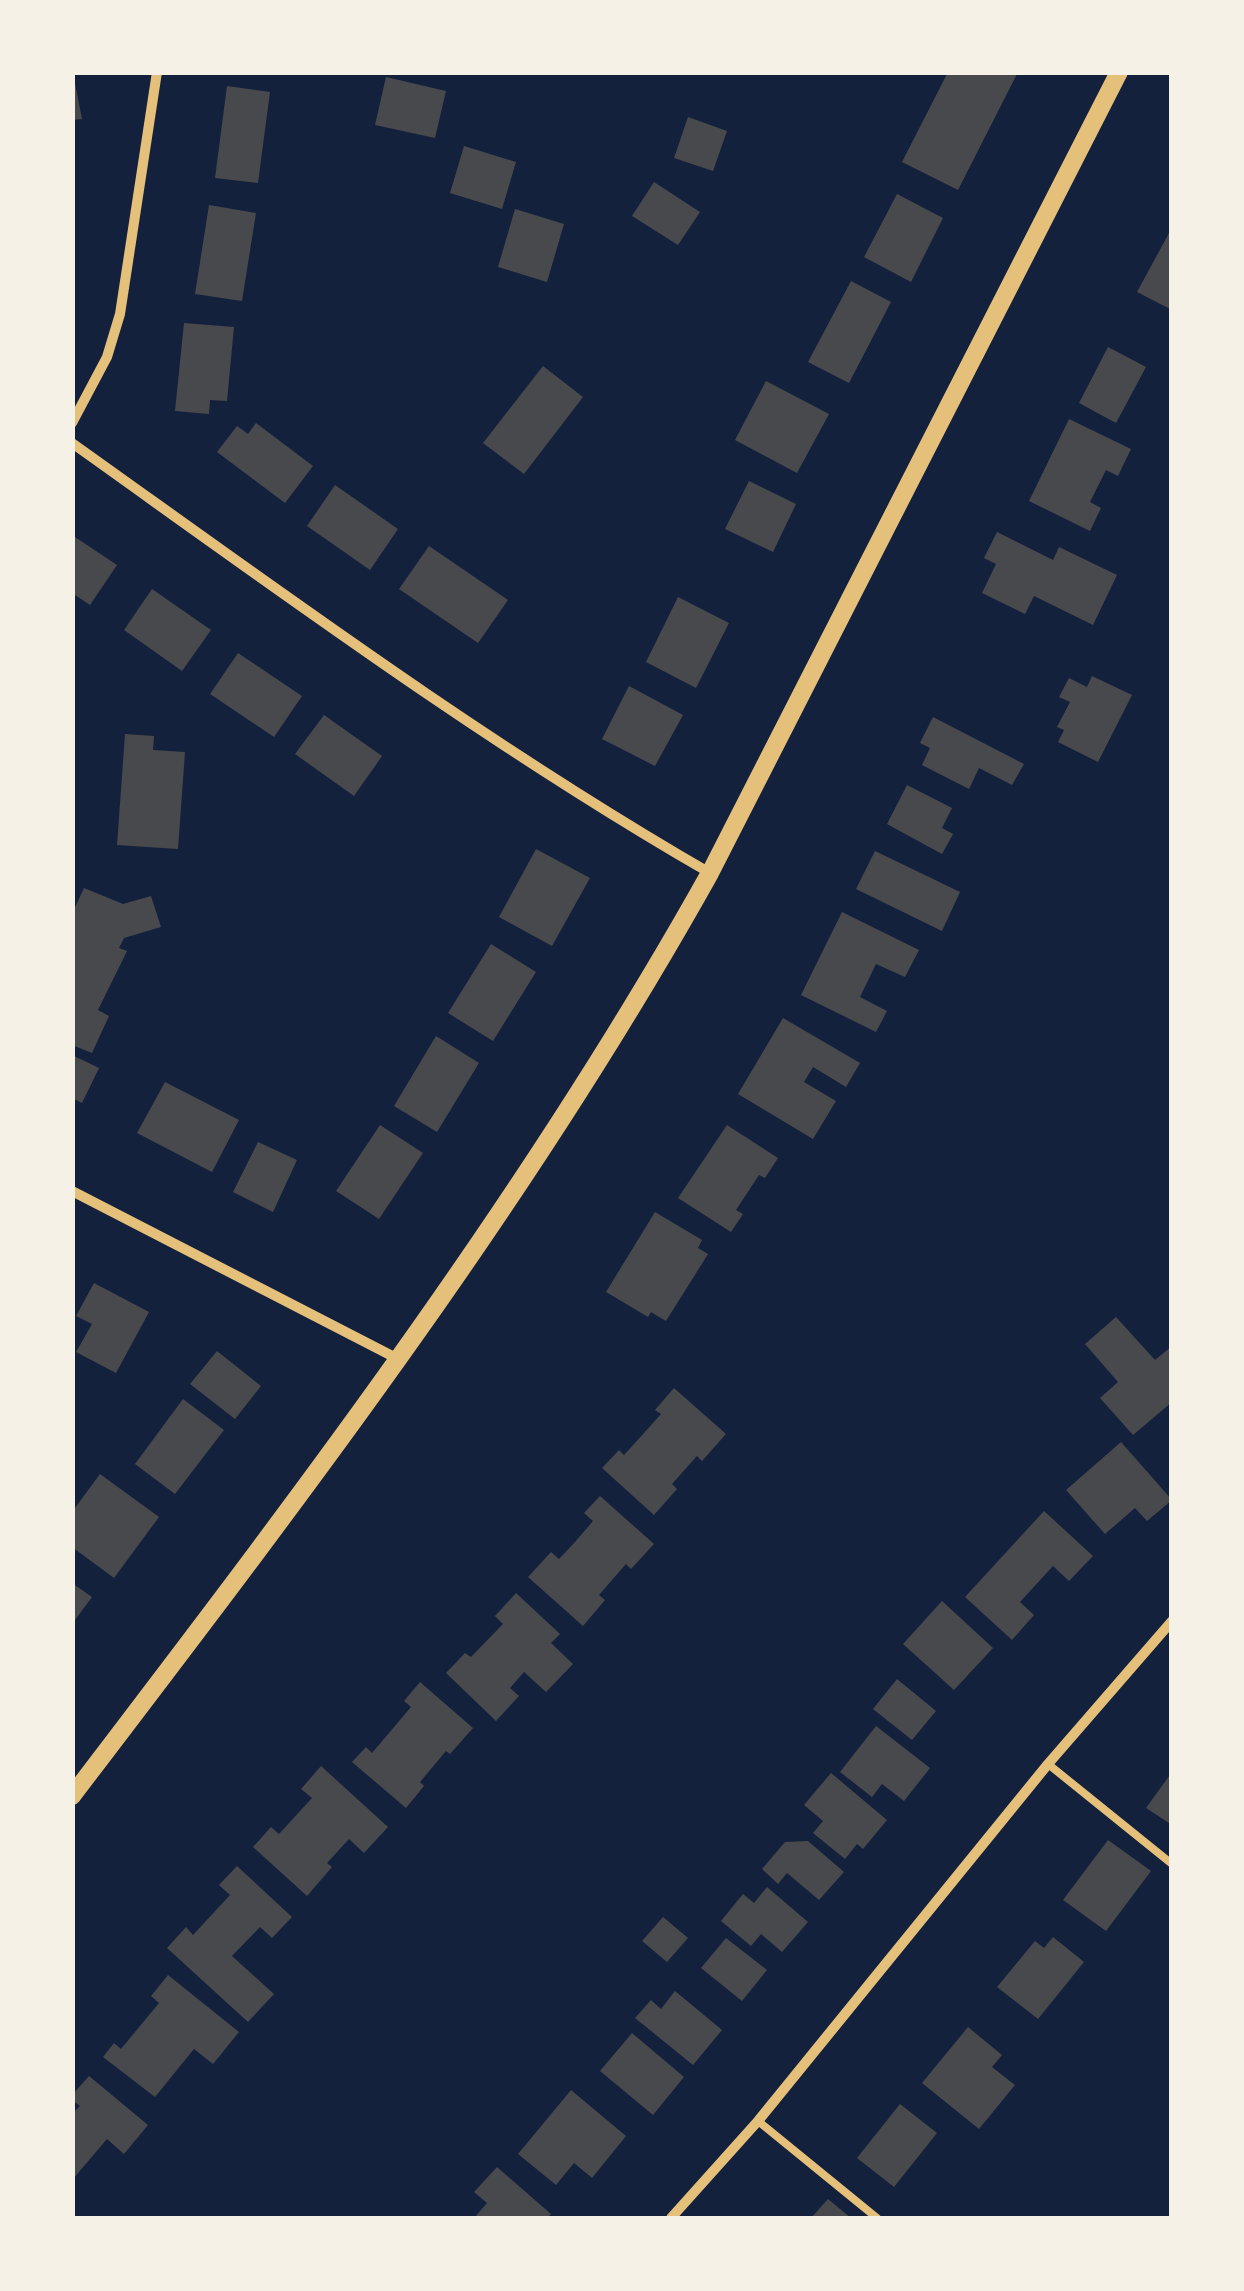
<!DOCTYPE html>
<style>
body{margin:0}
#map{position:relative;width:1244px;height:2291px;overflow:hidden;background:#14213d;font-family:Poppins,sans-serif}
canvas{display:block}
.frame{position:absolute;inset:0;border:75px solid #f6f1e7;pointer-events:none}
</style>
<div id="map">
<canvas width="1244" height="2291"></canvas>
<div class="frame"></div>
</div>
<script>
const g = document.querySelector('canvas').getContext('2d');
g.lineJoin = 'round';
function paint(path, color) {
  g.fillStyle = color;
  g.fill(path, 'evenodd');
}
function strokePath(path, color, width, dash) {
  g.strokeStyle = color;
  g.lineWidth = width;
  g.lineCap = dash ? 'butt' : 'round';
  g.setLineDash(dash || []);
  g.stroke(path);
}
paint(new Path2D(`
 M948 72H1018L958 190 902 162Z
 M386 77 446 91 435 138 375 125Z
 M74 78 82 119 72 120V79Z
 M227 86 270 92 258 183 215 178Z
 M688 117 727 131 713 171 674 158Z
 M464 146 516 162 502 209 450 193Z
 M654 182 700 212 678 245 632 216Z
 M897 194 943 218 911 282 864 257Z
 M209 205 256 213 242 301 195 294Z
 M515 209 564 224 547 282 498 267Z
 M1169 233 1172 235V310L1137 292Z
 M851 281 891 302 849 383 808 362Z
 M184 323 234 327 227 401 210 400 209 414 175 411Z
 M1108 347 1146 367 1116 423 1079 403Z
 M543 366 583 397 524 474 483 443Z
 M766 381 829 414 797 473 735 440Z
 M1069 419 1131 449 1118 476 1106 470 1090 502 1101 508 1090 531 1029 501Z
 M256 423 313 466 285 503 217 452 237 426 248 434Z
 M749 481 796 504 773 552 725 529Z
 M335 485 398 529 370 570 307 526Z
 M997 532 1053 560 1059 547 1117 575 1093 625 1034 596 1025 614 982 593 996 564 984 558Z
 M72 535 117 565 90 605 72 593Z
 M429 546 508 600 478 643 399 589Z
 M152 589 211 630 182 671 124 630Z
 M678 597 729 623 696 688 646 662Z
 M238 653 302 696 274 737 210 694Z
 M1092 676 1132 695 1098 762 1058 742 1064 730 1057 727 1070 702 1059 697 1069 678 1087 687Z
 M629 686 683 715 655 766 602 739Z
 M324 715 382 756 354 796 295 754Z
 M933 717 1024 764 1012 785 979 768 969 789 922 765 930 748 920 743Z
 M125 734 154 736 153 750 185 752 178 849 117 845Z
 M907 785 952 808 942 828 953 834 942 854 887 824Z
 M536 849 590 878 552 946 499 917Z
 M875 851 960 892 942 931 856 889Z
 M84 888 123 904 151 896 161 927 124 938 119 948 127 951 98 1010 109 1016 92 1053 72 1045V914Z
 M842 912 919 950 905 977 876 964 860 997 887 1011 876 1032 801 995Z
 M491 944 536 972 493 1041 448 1013Z
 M783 1018 860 1063 846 1087 813 1067 804 1082 836 1101 813 1139 738 1094Z
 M436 1036 479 1063 437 1132 394 1106Z
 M72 1055 99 1068 82 1103 72 1098Z
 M165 1082 239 1120 212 1172 137 1133Z
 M380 1125 423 1153 379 1219 336 1191Z
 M727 1125 778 1158 765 1178 759 1175 736 1210 743 1214 731 1232 678 1198Z
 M258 1142 297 1160 273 1212 233 1192Z
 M655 1212 702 1240 698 1248 708 1254 666 1321 651 1312 648 1317 606 1292Z
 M94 1283 149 1312 116 1373 76 1352 92 1324 76 1316Z
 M1116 1317 1155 1360 1172 1346V1402L1133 1435 1100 1398 1118 1382 1085 1344Z
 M217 1351 261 1386 235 1419 190 1384Z
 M674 1388 726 1434 702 1461 697 1456 672 1484 677 1489 654 1515 602 1468 619 1450 624 1455 644 1433 661 1414 655 1410Z
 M183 1399 224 1430 175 1494 135 1464Z
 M1121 1442 1172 1500 1147 1521 1135 1508 1105 1534 1066 1490Z
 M100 1474 159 1517 114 1578 72 1547V1512Z
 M600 1496 654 1544 631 1569 626 1564 599 1595 605 1600 583 1626 528 1577 551 1552 559 1559 575 1542 593 1521 584 1513Z
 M1044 1511 1093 1556 1069 1581 1053 1566 1020 1602 1034 1615 1012 1640 965 1597Z
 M72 1583 92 1597 72 1624Z
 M516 1593 560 1634 551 1643 573 1664 546 1692 524 1672 510 1688 519 1696 496 1721 446 1673 465 1653 471 1657 503 1624 495 1616Z
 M942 1601 993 1648 954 1690 903 1644Z
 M897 1679 936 1711 912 1740 873 1709Z
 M420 1682 473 1728 450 1754 446 1751 420 1782 424 1786 406 1808 352 1762 366 1747 372 1753 411 1707 404 1701Z
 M876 1726 930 1768 904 1801 882 1784 872 1797 840 1772Z
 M321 1766 388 1827 364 1853 349 1839 327 1863 332 1867 307 1896 253 1847 271 1827 279 1834 312 1798 301 1789Z
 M1172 1772V1825L1146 1808Z
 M831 1773 887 1820 863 1849 857 1844 845 1859 813 1833 823 1821 804 1805Z
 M1108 1840 1151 1871 1106 1931 1063 1900Z
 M808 1841 844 1872 819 1900 787 1873 778 1884 762 1869 785 1842Z
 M237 1866 292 1917 272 1938 260 1927 232 1956 274 1994 248 2022 167 1948 186 1927 193 1935 230 1895 219 1885Z
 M767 1887 808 1922 782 1952 761 1934 751 1946 721 1921 743 1894 754 1903Z
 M663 1917 688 1938 667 1962 642 1941Z
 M1053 1937 1084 1962 1038 2019 997 1987 1035 1941 1044 1948Z
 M726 1938 767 1970 742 2001 701 1968Z
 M168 1975 239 2032 213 2064 194 2049 155 2097 103 2057 114 2043 121 2049 159 2003 151 1996Z
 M675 1991 722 2030 693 2065 635 2018 651 2000 661 2009Z
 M968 2027 1002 2055 992 2067 1015 2085 979 2129 922 2083Z
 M632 2033 684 2077 653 2115 600 2071Z
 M89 2076 148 2125 124 2154 107 2139 72 2180V2114L80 2106 72 2100V2095Z
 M571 2090 626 2136 592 2178 574 2163 556 2185 518 2154Z
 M900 2104 937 2133 894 2187 857 2158Z
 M497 2167 551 2214 547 2218H474L487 2203 474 2192Z
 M828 2199 851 2218H811Z`), '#48494c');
strokePath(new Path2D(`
 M1048 1764 1172 1864
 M758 2121 877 2218`), '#e5c07b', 8);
strokePath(new Path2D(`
 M72 423 107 357 120 314 157 72
 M72 443C281 592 488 745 710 873
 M72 1191 400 1360
 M671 2218 758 2121 1048 1764 1172 1621`), '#e5c07b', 10);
strokePath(new Path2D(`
 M72 1796C299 1498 527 1201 710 873L1119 72`), '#e5c07b', 18);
</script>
